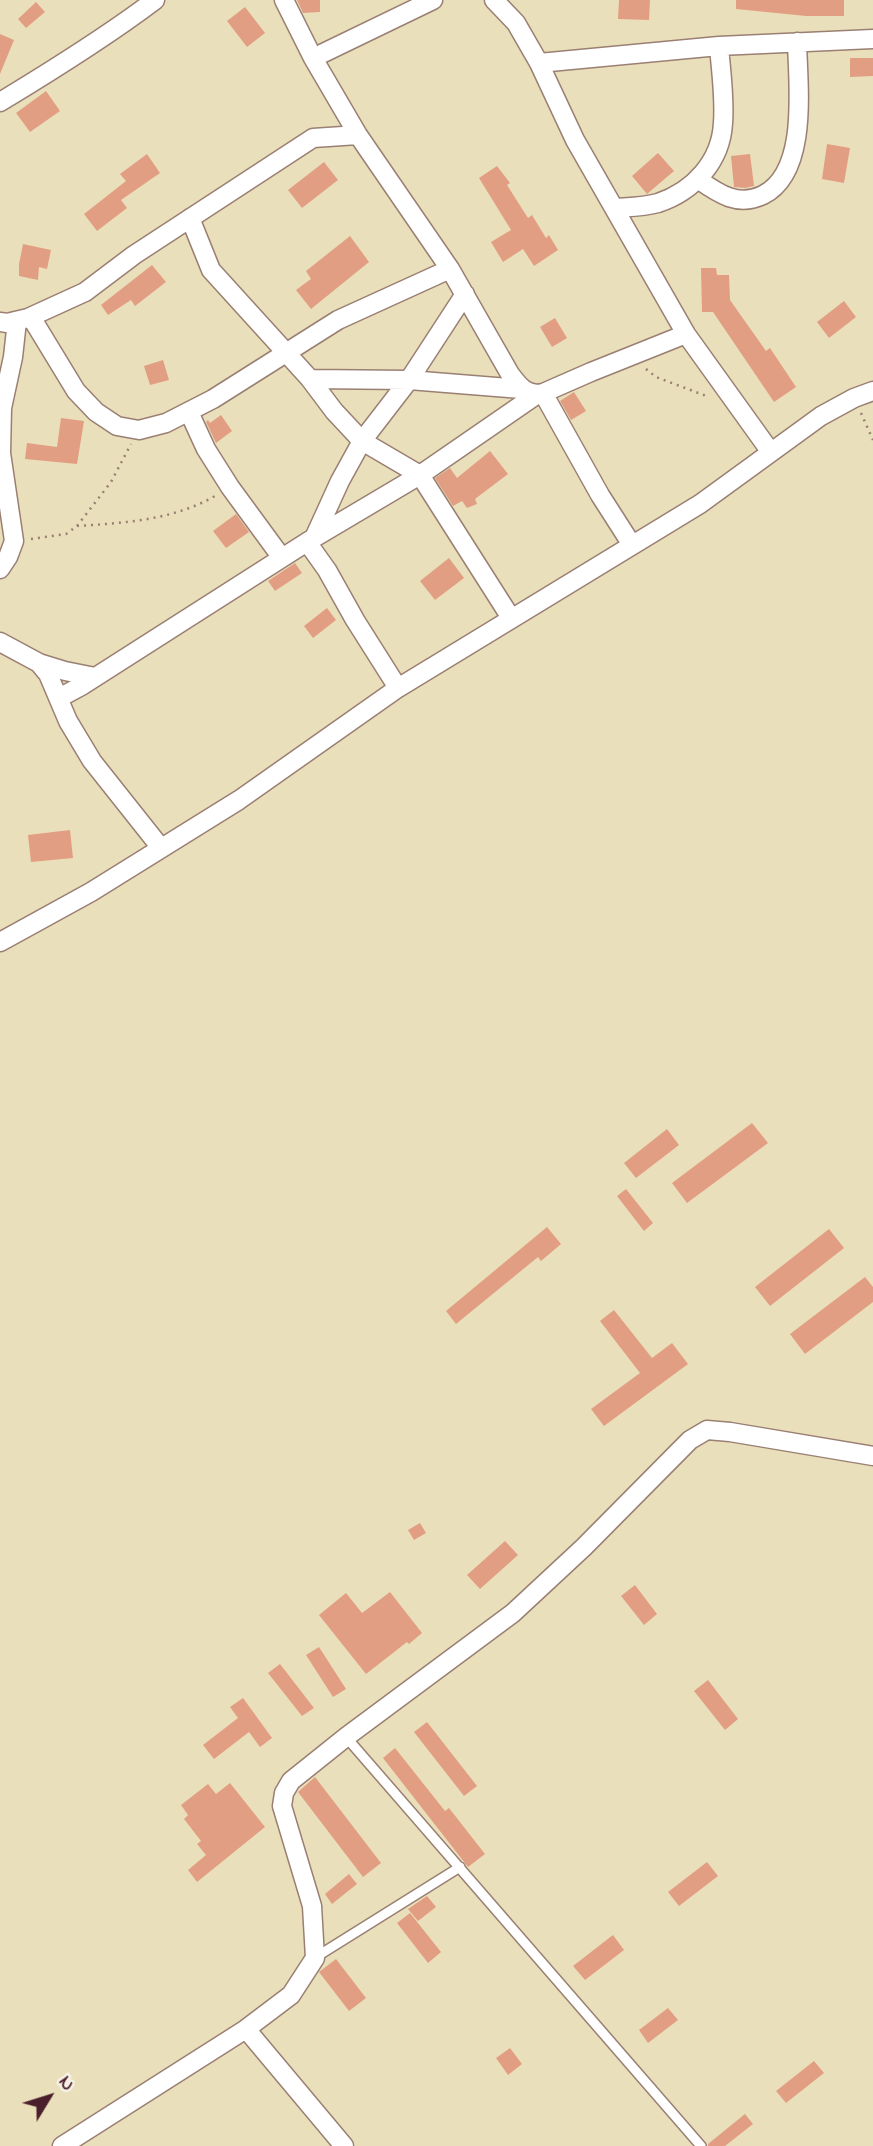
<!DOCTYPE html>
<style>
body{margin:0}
#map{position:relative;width:873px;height:2146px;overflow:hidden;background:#eadfbb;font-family:"Indie Flower",sans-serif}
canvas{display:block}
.north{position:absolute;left:14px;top:2062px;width:70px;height:70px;-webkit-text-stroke:5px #f7f3e8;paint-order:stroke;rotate:52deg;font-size:19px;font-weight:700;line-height:28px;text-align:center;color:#4a1f2b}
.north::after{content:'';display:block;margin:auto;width:24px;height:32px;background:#4a1f2b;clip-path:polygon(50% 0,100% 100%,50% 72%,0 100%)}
</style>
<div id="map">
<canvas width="873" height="2146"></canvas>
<div class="north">N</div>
</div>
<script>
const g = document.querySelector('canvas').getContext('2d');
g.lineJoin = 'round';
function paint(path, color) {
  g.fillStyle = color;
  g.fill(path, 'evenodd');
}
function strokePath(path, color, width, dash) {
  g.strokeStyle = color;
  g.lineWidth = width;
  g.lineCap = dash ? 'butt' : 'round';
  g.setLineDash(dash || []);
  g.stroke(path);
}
paint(new Path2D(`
 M297 0H320V12L303 13Z
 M619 0H650L649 20 618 19Z
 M736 0H844V16H806L736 9Z
 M36 2 45 12 26 28 18 19Z
 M245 7 265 33 247 47 227 21Z
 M0 34 14 40 0 74Z
 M850 58H873V76L850 77Z
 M46 91 60 111 30 132 16 113Z
 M827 144 850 148 844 183 822 179Z
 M658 153 674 171 647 194 632 176Z
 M147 154 160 173 121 200 127 208 97 231 84 214 126 181 120 174Z
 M750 154 754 186 745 188 734 187 731 156Z
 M324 162 338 180 302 208 288 190Z
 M497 166 510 183 507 185 528 218 532 215 546 238 549 235 558 250 534 266 523 249 503 262 491 242 511 230 479 178Z
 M350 236 369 262 311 309 296 290 311 279 306 271Z
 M23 244 51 250 47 269 39 267 38 280 19 276V264Z
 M152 265 166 282 135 306 131 300 108 315 101 305Z
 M701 268H716L717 275H729L730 300 766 351 770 348 796 387 774 402 713 312H702Z
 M844 301 856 317 829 338 817 322Z
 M555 318 567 338 552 347 540 327Z
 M163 360 169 380 150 385 144 366Z
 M574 392 586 411 571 420 560 401Z
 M221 415 232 431 216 443 206 422 208 420 210 423Z
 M61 418 84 421 77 464 25 459 27 443 57 447Z
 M490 451 508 474 475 499 477 504 467 508 462 501 453 506 435 478 450 468 457 478Z
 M236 514 249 532 226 548 213 531Z
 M449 558 464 578 435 600 420 581Z
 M295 563 302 573 275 591 268 581Z
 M327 608 336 620 313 638 304 626Z
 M70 830 73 858 31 862 28 835Z
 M752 1123 768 1143 687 1203 672 1183Z
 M667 1129 679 1145 636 1178 624 1163Z
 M626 1189 653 1223 644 1231 617 1196Z
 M547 1227 561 1244 541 1261 538 1257 456 1324 446 1311Z
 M829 1229 844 1248 770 1306 755 1287Z
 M865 1277 873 1287V1302L805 1354 790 1334Z
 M614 1310 652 1358 672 1343 688 1364 604 1426 591 1409 640 1373 600 1321Z
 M420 1523 426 1533 414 1540 408 1530Z
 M505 1541 518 1555 480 1589 467 1575Z
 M635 1585 657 1614 644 1625 621 1596Z
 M390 1592 422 1633 409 1644 407 1642 366 1674 319 1615 346 1593 362 1613Z
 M319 1647 346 1689 333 1697 306 1655Z
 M280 1664 314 1708 302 1716 268 1673Z
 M708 1680 738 1719 725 1730 694 1691Z
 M243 1698 272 1738 260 1747 249 1732 214 1759 203 1745 238 1718 230 1707Z
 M427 1722 477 1786 464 1796 414 1732Z
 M395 1748 445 1811 449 1808 485 1854 468 1867 383 1758Z
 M315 1777 381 1863 363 1877 298 1792Z
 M230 1783 265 1827 197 1882 188 1870 206 1855 197 1844 201 1841 184 1819 188 1815 181 1805 208 1784 216 1794Z
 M707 1862 718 1876 679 1906 668 1892Z
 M349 1874 357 1884 332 1904 325 1894Z
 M427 1896 436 1907 418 1921 408 1909Z
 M410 1913 441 1952 428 1963 397 1923Z
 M613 1935 624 1950 585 1980 573 1966Z
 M336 1959 366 1998 349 2011 319 1972Z
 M668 2008 678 2020 648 2043 639 2030Z
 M510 2048 522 2064 508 2075 496 2058Z
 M814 2061 824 2073 786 2103 776 2091Z
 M745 2114 753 2124 725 2146H708V2144Z`), '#e29e83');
const service = new Path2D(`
 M346 1737 701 2146
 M316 1957 460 1867`);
const minor = new Path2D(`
 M284 0 313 58 358 135 450 269 510 374C519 386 527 397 543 393L591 372 686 334
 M494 0 516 23 539 63 575 140 686 334 770 451
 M313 58 433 0
 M539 63 719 46 873 39
 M0 102C53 70 106 37 155 0
 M699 180C719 194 738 207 763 195 809 172 798 85 797 42
 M615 208C629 207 644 207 658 203 694 191 721 161 723 123 725 98 721 72 719 46
 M190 218 211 270 310 379 334 411 362 441 420 475 511 618
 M31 317 76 391 96 412 117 426 139 430 166 423 213 399 338 320 450 269
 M0 322 7 323 28 318 85 292 134 255 313 138 358 135
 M310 379 409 380 521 389
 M543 393 600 495 632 545
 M189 412 206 449 230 487 282 558
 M314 538 340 481 362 441 409 380 465 294
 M307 542 327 570 355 620 398 688
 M0 569 8 557 14 541 1 453 2 408 13 357 17 321
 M0 642 39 663 48 674 68 721 92 761 161 848
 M39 663 65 671 95 677
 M59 698 83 685 307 542 420 475 536 395
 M0 942 91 892 239 800 398 688 700 504 821 416 854 398 873 391
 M246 2029 344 2146
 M62 2146 246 2029 291 1995 315 1958 312 1906 282 1806 284 1793 291 1781 346 1737 513 1613 584 1547 690 1440 707 1430 730 1432 873 1456`);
strokePath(service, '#9a7f73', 12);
strokePath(minor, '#9a7f73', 21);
strokePath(new Path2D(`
 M646 369 656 377 709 397
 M861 413 873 440
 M77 526C125 523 173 520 215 496
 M31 539 66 534 77 526 111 482 131 444`), '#9a7f73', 2.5, [2, 5]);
strokePath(service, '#fff', 9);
strokePath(minor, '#fff', 18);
</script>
